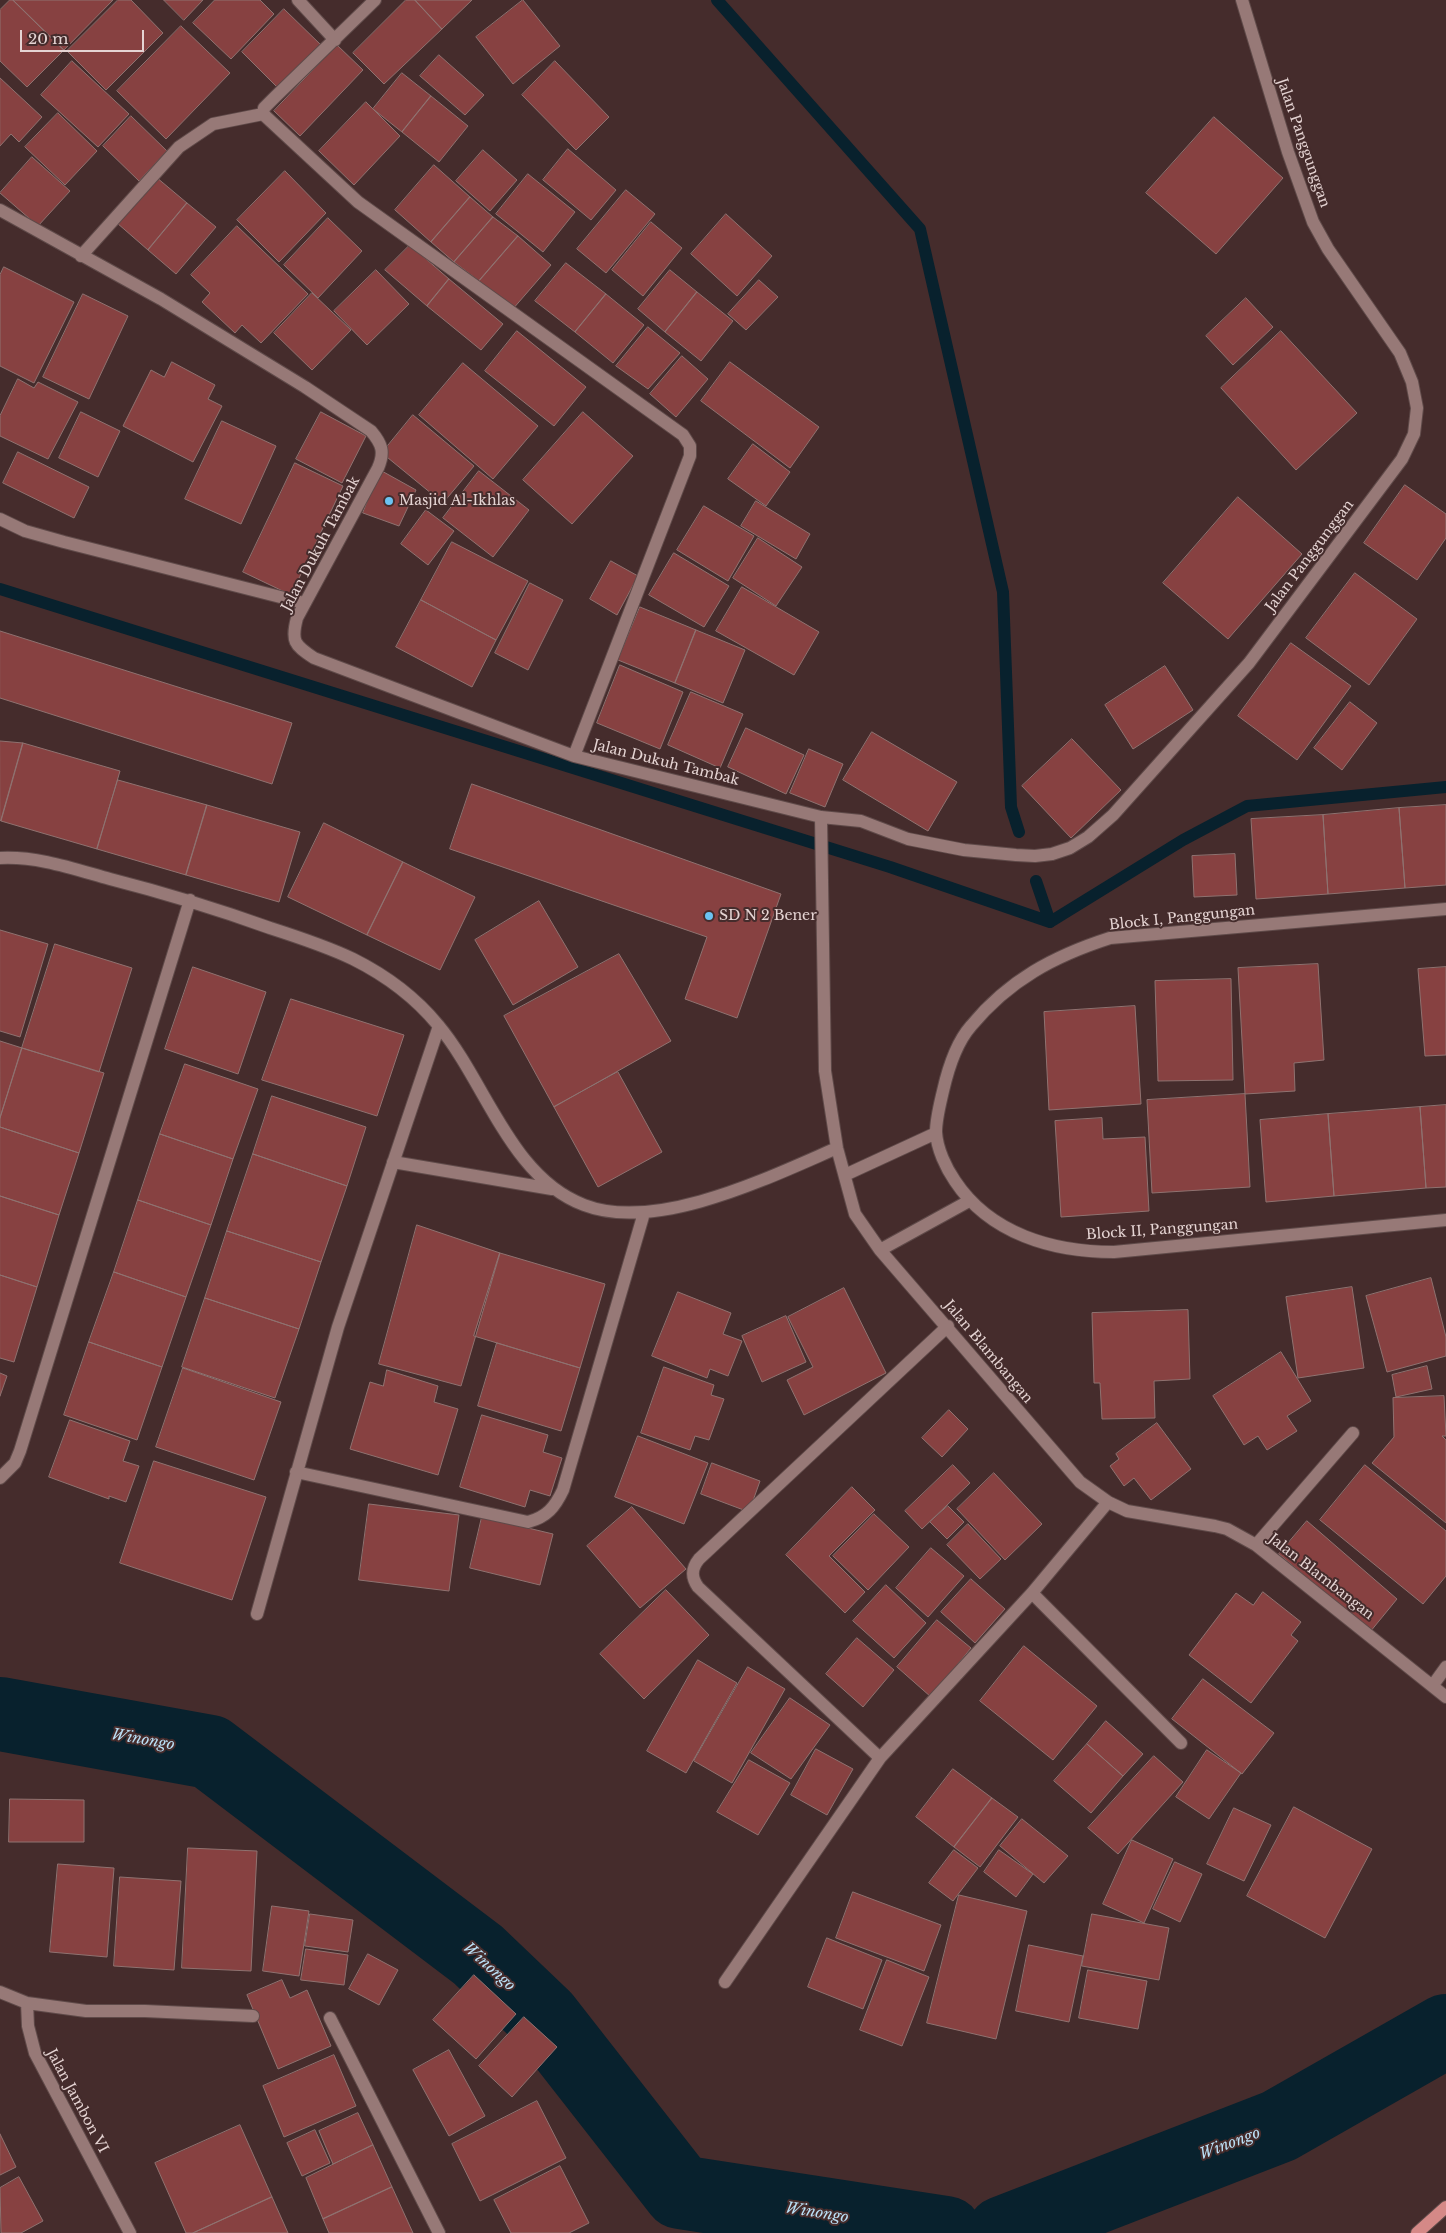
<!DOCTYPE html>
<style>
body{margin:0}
#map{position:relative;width:1446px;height:2233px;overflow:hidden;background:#452c2c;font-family:"Libre Baskerville",serif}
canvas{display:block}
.scale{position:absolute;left:20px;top:30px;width:124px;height:22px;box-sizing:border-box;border:2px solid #e5d4d3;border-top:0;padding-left:6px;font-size:15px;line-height:18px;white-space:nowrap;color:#e5d4d3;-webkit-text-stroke:4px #452c2c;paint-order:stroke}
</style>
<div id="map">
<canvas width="1446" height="2233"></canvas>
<div class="scale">20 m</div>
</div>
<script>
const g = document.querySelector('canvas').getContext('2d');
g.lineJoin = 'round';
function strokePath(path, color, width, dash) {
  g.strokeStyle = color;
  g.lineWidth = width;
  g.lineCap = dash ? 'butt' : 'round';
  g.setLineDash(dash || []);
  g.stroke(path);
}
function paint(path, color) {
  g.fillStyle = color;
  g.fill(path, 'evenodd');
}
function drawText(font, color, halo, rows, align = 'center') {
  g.font = font + ' "Libre Baskerville",serif';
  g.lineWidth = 4;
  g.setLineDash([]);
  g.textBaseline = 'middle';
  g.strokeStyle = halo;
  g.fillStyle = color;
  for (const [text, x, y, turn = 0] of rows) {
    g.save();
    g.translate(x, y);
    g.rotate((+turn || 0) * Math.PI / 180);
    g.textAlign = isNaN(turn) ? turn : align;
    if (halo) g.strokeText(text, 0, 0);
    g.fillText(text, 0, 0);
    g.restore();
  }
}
strokePath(new Path2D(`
 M717 0 920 229 1003 592 1011 807 1019 832
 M0 589 890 867 1050 922
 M1036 881 1050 922
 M1050 922 1183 840 1247 806 1446 787`), '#08212d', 12);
strokePath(new Path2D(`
 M0 1714 210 1752 478 1955 544 2018 680 2192 946 2233
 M1003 2233 1279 2126 1446 2031`), '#08212d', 74);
const building = new Path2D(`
 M10 0H13L64 50 27 87 0 61V10Z
 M13 0H113L64 50Z
 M118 0H131L163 33 106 90 67 51Z
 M164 0H203L184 20Z
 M215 0H260L274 14 231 59 193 23Z
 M406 0H415L442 29 384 84 353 53Z
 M415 0H472L442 29Z
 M523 0 560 46 513 84 476 37Z
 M284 9 321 45 279 89 242 52Z
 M181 26 230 73 166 139 117 91Z
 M337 45 363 70 300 136 274 111Z
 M439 55 484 95 465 115 420 76Z
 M72 61 129 114 98 147 41 95Z
 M555 61 609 117 576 150 522 95Z
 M402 73 431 96 402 132 373 109Z
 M0 78 42 117 19 142 11 134 0 146Z
 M431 96 468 126 439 162 402 132Z
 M366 102 400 136 354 185 319 151Z
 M58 113 97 151 65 185 25 147Z
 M131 116 167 151 139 181 103 146Z
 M1214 117 1283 178 1216 254 1146 193Z
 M568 149 616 190 591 220 543 180Z
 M483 150 517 180 490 211 456 181Z
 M32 157 70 191 38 226 0 193Z
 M434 165 470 197 431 242 395 210Z
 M285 171 326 213 279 262 237 220Z
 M528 174 575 212 543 252 496 214Z
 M156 177 187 203 148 250 117 223Z
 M626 190 655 214 606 273 577 249Z
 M470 197 493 217 454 262 431 242Z
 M187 203 216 227 176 274 148 250Z
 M726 214 772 256 737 296 691 254Z
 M493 217 518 236 479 281 454 262Z
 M328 218 362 251 318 298 284 265Z
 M651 222 682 248 643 296 612 270Z
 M237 226 308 294 261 343 242 325 235 333 202 302 210 293 191 275Z
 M518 236 551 265 512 310 479 281Z
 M410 245 449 279 427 306 385 270Z
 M566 263 606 294 575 332 535 301Z
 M4 267 74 302 34 383 0 366V275Z
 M376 270 409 304 367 345 334 311Z
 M670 270 697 292 665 332 638 309Z
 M449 279 503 324 481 350 427 306Z
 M759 280 778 297 746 330 728 314Z
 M697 292 733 321 701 361 665 332Z
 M312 293 351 330 312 370 274 333Z
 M83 294 128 316 89 399 43 377Z
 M606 294 644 325 613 363 575 332Z
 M1246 298 1273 327 1233 365 1206 336Z
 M648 327 680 353 648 389 616 366Z
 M517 331 586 387 554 426 485 371Z
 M1281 331 1357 413 1296 470 1221 388Z
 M682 356 708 379 676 417 650 394Z
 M172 362 215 385 208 399 222 406 193 462 123 426 151 370 164 377Z
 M730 362 819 427 790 468 701 401Z
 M463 363 538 426 493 479 419 415Z
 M18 379 34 388 38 382 78 402 48 459 0 436V416Z
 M81 412 120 431 98 477 59 458Z
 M321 412 366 436 342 483 296 459Z
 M583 412 633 456 572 524 523 480Z
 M413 415 474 466 443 503 382 453Z
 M222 421 276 446 241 524 185 499Z
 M753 444 790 472 766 506 728 479Z
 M18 452 89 487 74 518 3 483Z
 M295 463 343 486 291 595 243 572Z
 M380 470 416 490 399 526 363 513Z
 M479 471 529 510 493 557 443 518Z
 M1405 485 1446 514V538L1417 580 1364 543Z
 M1238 497 1302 554 1228 639 1163 583Z
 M756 501 810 534 796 559 741 526Z
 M704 506 754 536 728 581 677 550Z
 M426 510 454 531 428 565 401 544Z
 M758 538 802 567 776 606 733 578Z
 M452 542 528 581 496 640 421 600Z
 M674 553 729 586 704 627 649 595Z
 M611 561 638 576 617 615 590 599Z
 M1355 573 1417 619 1369 685 1306 638Z
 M530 583 563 600 528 670 495 653Z
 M742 587 819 632 794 675 716 631Z
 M421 600 496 640 472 687 396 647Z
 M640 607 696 630 675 683 618 660Z
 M696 630 745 650 723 703 675 683Z
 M0 631 292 723 272 784 0 698Z
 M1291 643 1351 686 1297 760 1238 716Z
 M620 665 683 692 660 749 597 723Z
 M1165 666 1193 710 1133 749 1105 705Z
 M691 692 743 714 720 768 668 745Z
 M1350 702 1377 723 1342 770 1314 748Z
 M746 728 804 755 786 794 728 767Z
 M872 732 957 782 928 831 843 780Z
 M1072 739 1121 790 1071 838 1022 786Z
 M0 741 23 743 1 821 0 820Z
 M23 743 120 771 97 849 1 821Z
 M809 749 843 764 825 807 790 793Z
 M118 780 207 805 186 875 97 849Z
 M472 784 781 894 737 1018 685 999 707 937 450 849Z
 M207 805 300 832 279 902 186 875Z
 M1446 805V885L1405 888 1399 808Z
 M1399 808 1405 888 1328 894 1323 815Z
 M1323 815 1328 894 1256 899 1251 819Z
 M324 823 403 862 367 935 288 897Z
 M1235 854 1237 895 1194 897 1192 856Z
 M403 862 475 897 440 970 367 935Z
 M539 901 578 967 513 1005 475 940Z
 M0 930 48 944 20 1037 0 1031Z
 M55 944 132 968 99 1072 22 1048Z
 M619 954 671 1041 554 1107 504 1016Z
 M1318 964 1324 1060 1294 1063 1295 1091 1245 1094 1238 968Z
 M193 967 266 992 238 1074 165 1049Z
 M1446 967V1055L1425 1056 1418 969Z
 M1231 979 1233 1080 1158 1081 1155 981Z
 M291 999 404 1035 377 1116 262 1080Z
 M1135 1006 1141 1104 1049 1110 1044 1012Z
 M0 1041 22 1048 0 1118Z
 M22 1048 104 1073 79 1153 0 1127V1118Z
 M185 1064 258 1089 233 1159 160 1134Z
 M618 1072 662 1152 598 1187 554 1107Z
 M1245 1094 1250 1187 1152 1193 1147 1100Z
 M272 1096 366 1127 347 1186 253 1154Z
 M1446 1105V1187L1426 1188 1420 1107Z
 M1420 1107 1426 1188 1334 1196 1328 1114Z
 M1328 1114 1334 1196 1266 1202 1260 1120Z
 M1102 1118 1103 1139 1145 1137 1149 1211 1061 1217 1055 1121Z
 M0 1127 79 1153 59 1215 0 1196Z
 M160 1134 233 1159 211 1225 138 1200Z
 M253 1154 347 1186 321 1262 227 1231Z
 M0 1196 59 1215 37 1287 0 1275Z
 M138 1200 211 1225 186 1297 114 1272Z
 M417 1225 500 1253 461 1386 379 1364Z
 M227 1231 321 1262 299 1329 205 1298Z
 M500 1253 605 1284 580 1368 474 1336Z
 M114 1272 186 1297 162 1367 89 1342Z
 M0 1275 37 1287 14 1362 0 1358Z
 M1431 1278 1446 1337V1356L1387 1372 1366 1296Z
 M1352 1287 1364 1368 1298 1378 1286 1297Z
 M844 1288 886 1373 804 1415 787 1380 813 1367 788 1317Z
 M678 1292 731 1313 723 1334 742 1341 728 1376 710 1369 707 1378 652 1356Z
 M205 1298 299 1329 275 1398 182 1367Z
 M1188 1310 1190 1379 1154 1381 1155 1418 1102 1419 1100 1383H1094L1092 1313Z
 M786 1316 806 1362 762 1382 742 1336Z
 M89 1342 162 1367 137 1440 64 1415Z
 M497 1343 580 1368 561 1431 478 1406Z
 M1281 1352 1311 1401 1287 1416 1297 1431 1267 1450 1258 1436 1244 1445 1213 1396Z
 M1427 1366 1432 1389 1396 1397 1392 1375Z
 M664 1367 714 1385 711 1395 724 1399 709 1440 695 1436 690 1450 641 1433Z
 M183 1368 281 1402 254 1480 156 1447Z
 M387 1370 438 1386 434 1402 458 1409 438 1475 350 1449 370 1382 383 1386Z
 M0 1373 7 1376 0 1396Z
 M1444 1396 1446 1436H1442L1446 1440V1523L1372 1463 1394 1437 1393 1398Z
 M949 1410 968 1429 942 1457 922 1438Z
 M482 1415 548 1435 543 1452 562 1458 550 1496 530 1490 525 1507 460 1487Z
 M70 1420 130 1441 123 1461 139 1466 126 1502 109 1496V1499L49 1477Z
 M1157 1423 1191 1469 1151 1500 1134 1478 1124 1486 1110 1466 1119 1459 1116 1454Z
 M638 1436 708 1463 684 1524 615 1497Z
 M154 1461 266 1497 232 1600 120 1563Z
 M712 1463 760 1481 749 1512 701 1494Z
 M953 1465 970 1483 922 1529 905 1511Z
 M1365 1465 1446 1531V1576L1423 1604 1320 1520Z
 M994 1473 1042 1524 1005 1560 957 1509Z
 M852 1487 875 1510 829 1556 865 1592 845 1613 786 1555Z
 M369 1504 459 1515 449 1591 359 1580Z
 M948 1506 964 1522 947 1539 930 1522Z
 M632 1507 686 1569 640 1608 587 1546Z
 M874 1514 909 1547 868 1590 833 1556Z
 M482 1517 553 1534 540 1585 470 1568Z
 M1307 1521 1397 1599 1370 1632 1279 1554Z
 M968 1524 1001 1559 980 1579 947 1545Z
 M931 1548 964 1576 928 1617 896 1588Z
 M971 1579 1005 1609 975 1643 941 1612Z
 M886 1585 926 1623 894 1658 853 1621Z
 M666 1590 709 1635 644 1699 600 1654Z
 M1263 1592 1301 1622 1291 1635 1298 1641 1251 1703 1189 1655 1236 1593 1253 1605Z
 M937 1620 971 1648 931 1697 897 1667Z
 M857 1638 894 1670 863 1707 826 1674Z
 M1024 1646 1097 1706 1053 1760 980 1701Z
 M698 1660 737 1683 686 1773 647 1751Z
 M748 1667 785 1689 732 1783 694 1761Z
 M1203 1679 1274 1733 1242 1774 1172 1719Z
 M790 1698 830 1725 791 1779 751 1753Z
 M1106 1721 1143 1754 1123 1776 1087 1744Z
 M1087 1744 1123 1776 1091 1813 1054 1781Z
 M816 1749 853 1769 827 1815 791 1795Z
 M1207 1750 1241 1773 1209 1819 1176 1797Z
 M1154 1756 1183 1782 1118 1854 1088 1828Z
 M749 1760 790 1783 758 1835 717 1812Z
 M953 1769 992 1798 954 1847 916 1817Z
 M992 1798 1018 1817 980 1867 954 1847Z
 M10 1799 84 1800V1842H9Z
 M1294 1807 1372 1849 1325 1938 1247 1896Z
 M1234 1808 1271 1825 1244 1881 1207 1864Z
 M1022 1819 1068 1856 1044 1883 1000 1846Z
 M1132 1840 1173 1859 1144 1923 1103 1904Z
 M188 1848 257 1851 251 1971 182 1968Z
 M954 1850 978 1868 953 1901 929 1883Z
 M999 1850 1033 1874 1016 1897 984 1872Z
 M1175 1862 1202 1874 1180 1922 1153 1909Z
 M58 1864 114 1868 107 1957 50 1952Z
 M120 1877 181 1881 174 1970 114 1966Z
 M853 1892 941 1925 924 1971 836 1938Z
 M959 1895 1027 1911 996 2039 927 2023Z
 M272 1906 309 1911 299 1976 263 1971Z
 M310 1914 353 1920 348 1952 305 1946Z
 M1092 1914 1169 1928 1159 1980 1082 1966Z
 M827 1938 882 1960 863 2009 808 1987Z
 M1029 1945 1083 1956 1069 2022 1016 2011Z
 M306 1949 348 1955 344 1985 301 1980Z
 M368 1954 398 1970 379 2005 349 1989Z
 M887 1960 929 1977 902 2046 860 2030Z
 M1088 1970 1147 1981 1138 2029 1079 2018Z
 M474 1975 516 2014 476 2059 433 2020Z
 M282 1980 290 1998 307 1990 331 2046 278 2069 247 1995Z
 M524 2017 557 2047 512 2097 479 2066Z
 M449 2050 485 2116 449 2136 413 2070Z
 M334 2055 356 2106 284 2137 263 2086Z
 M537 2101 566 2158 480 2201 452 2144Z
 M358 2113 373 2145 333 2164 319 2131Z
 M240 2125 272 2197 193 2233H186L155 2163Z
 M315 2130 330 2163 302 2176 287 2143Z
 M0 2134 16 2167 0 2175Z
 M373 2145 392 2187 323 2219 306 2178Z
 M560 2166 589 2223 569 2233H511L494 2200Z
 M19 2177 43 2221 21 2233H1L0 2188Z
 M392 2187 413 2233H329L323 2219Z
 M272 2197 288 2233H193Z`);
paint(building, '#874141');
strokePath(building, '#8f7270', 1);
const minor = new Path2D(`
 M298 0 335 40
 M263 114 358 202 683 435 690 446V456L574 756
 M263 114 264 108 275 97 375 0
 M0 210 161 299 305 387 371 431C382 444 385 452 378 468L297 618C291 641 294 645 314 658L574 756 821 817 861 821 908 839 964 850 1016 855 1035 856 1052 854 1070 848 1088 837 1113 815 1249 663 1402 459 1414 434 1417 408 1412 382 1400 353 1328 249 1313 222 1288 152 1242 0
 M81 256 179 147 213 124 263 114
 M0 519 25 531 64 542 304 603
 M821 817 825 1071 837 1148 855 1214 880 1250 1080 1482 1108 1502 1127 1511 1215 1526 1227 1529 1256 1545 1446 1697
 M0 858C38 856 74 869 110 879 165 893 217 909 270 928 298 937 326 946 353 959 385 975 415 997 438 1025 486 1082 510 1177 584 1205 656 1233 770 1177 837 1148
 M1446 909 1110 938C1054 956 1009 980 971 1026 956 1043 948 1069 943 1091 940 1104 936 1119 936 1132 937 1149 946 1168 955 1181 990 1234 1053 1252 1114 1252L1446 1220
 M393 1162 552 1189
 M845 1175 936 1133
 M880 1250 969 1201
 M296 1472 528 1522C547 1517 555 1507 563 1490L644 1213
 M0 1478 15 1463 20 1451 190 900
 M1256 1545 1353 1433
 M1032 1593 1181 1743
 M257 1614 338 1327 439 1026
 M1433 1685 1446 1667
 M880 1758 698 1587C691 1577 691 1569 699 1559L948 1326
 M725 1982 880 1758 1032 1593 1108 1502
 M0 1992 27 2003 28 2026 35 2053 130 2233
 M27 2003 86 2011H145L253 2016
 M330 2018 439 2233`);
const major = new Path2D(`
 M1417 2233 1446 2207`);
strokePath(minor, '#5f4a49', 14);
strokePath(major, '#5f4a49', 14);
strokePath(minor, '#977977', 12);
strokePath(major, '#d58987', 12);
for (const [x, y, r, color] of [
 [389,501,5,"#6bc3f2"],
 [709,916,5,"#6bc3f2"]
]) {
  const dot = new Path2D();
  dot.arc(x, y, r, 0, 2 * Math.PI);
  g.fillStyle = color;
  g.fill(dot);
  strokePath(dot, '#452c2c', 2);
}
drawText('14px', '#e5d4d3', '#452c2c', [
 ["Jalan Panggunggan",1303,143,71],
 ["Jalan Dukuh Tambak",321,544,-62],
 ["Jalan Panggunggan",1310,556,-53],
 ["Jalan Dukuh Tambak",666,763,14],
 ["Block I, Panggungan",1182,918,-6],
 ["Block II, Panggungan",1162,1230,-4],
 ["Jalan Blambangan",988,1352,50],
 ["Jalan Blambangan",1321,1577,38],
 ["Jalan Jambon VI",77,2101,62]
]);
drawText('14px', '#e5d4d3', '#452c2c', [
 ["Masjid Al-Ikhlas",399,501],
 ["SD N 2 Bener",719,916]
], 'left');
drawText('italic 15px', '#bbe1f7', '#452c2c', [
 ["Winongo",143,1740,10],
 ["Winongo",489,1967,42],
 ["Winongo",1230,2144,-21],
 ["Winongo",817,2213,9]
]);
</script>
